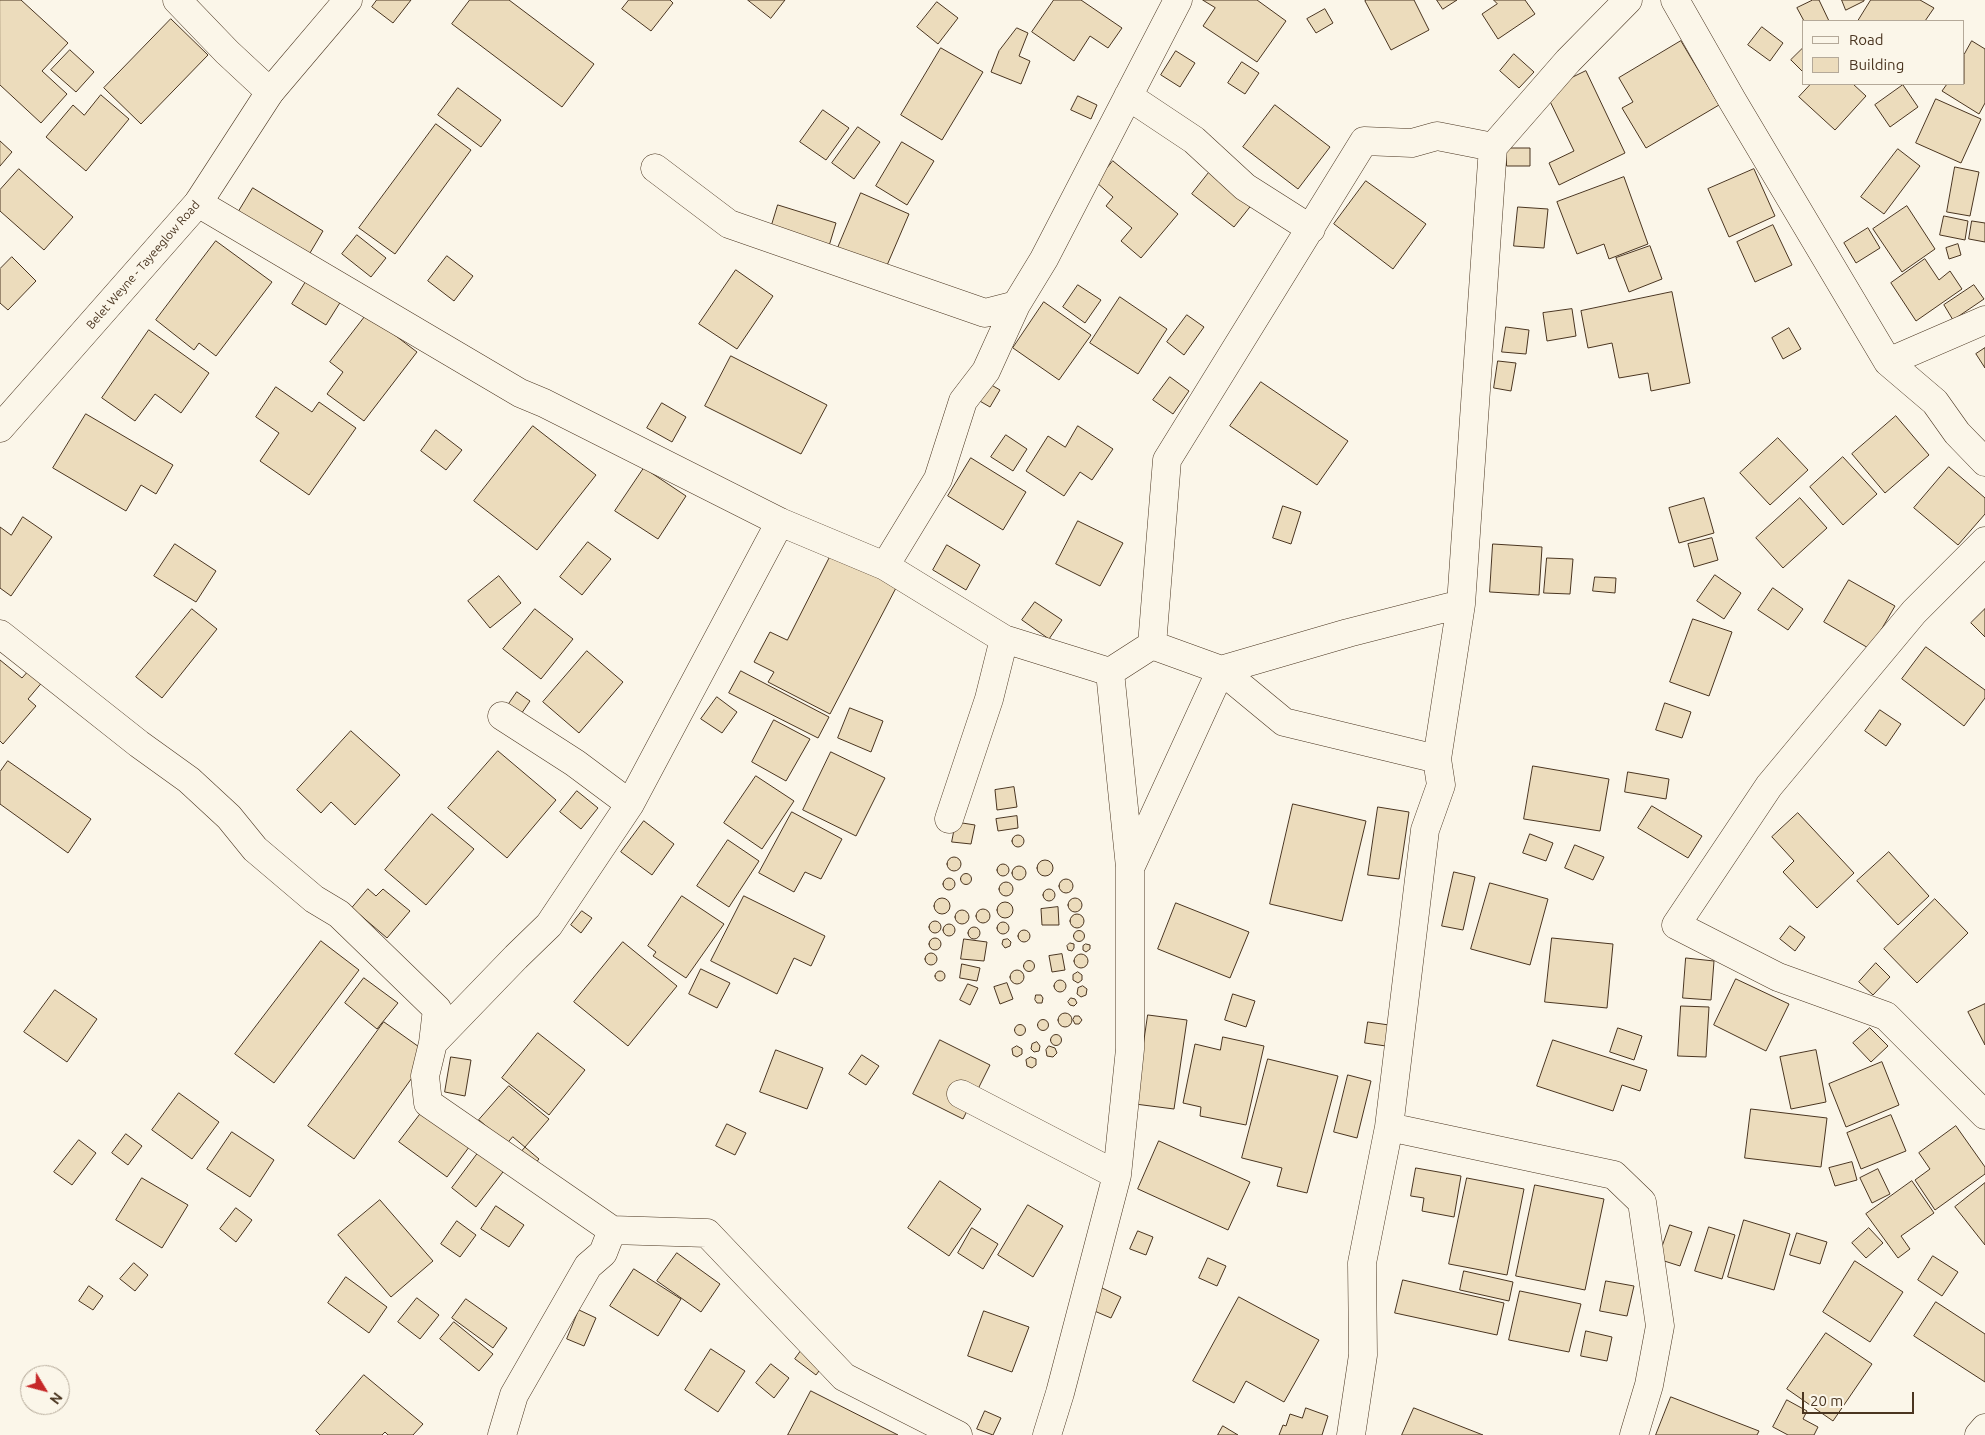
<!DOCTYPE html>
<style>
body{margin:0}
#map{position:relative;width:1985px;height:1435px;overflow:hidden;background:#fbf6e9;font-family:Ubuntu,sans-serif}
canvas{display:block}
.legend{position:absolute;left:1802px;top:20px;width:162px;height:65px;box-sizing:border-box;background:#fbf6e9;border:1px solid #b4a999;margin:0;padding:6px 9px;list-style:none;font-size:15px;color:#4a3520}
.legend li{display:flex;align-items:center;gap:10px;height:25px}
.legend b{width:25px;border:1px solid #b4a999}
.north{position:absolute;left:20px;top:1365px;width:50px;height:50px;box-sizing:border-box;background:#fbf6e9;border:1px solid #b4a999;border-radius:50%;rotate:127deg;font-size:14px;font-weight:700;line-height:20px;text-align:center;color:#4a3520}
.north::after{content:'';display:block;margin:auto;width:18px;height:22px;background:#c62828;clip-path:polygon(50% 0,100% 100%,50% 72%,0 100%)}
.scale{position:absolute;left:1802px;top:1392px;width:112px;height:22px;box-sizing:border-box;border:2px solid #4a3520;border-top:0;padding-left:6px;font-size:15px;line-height:18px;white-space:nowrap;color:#4a3520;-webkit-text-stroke:4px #fbf6e9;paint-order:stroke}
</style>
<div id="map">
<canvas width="1985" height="1435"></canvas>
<ul class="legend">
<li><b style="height:6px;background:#fbf6e9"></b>Road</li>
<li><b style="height:14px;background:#ecdcbc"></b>Building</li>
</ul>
<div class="north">N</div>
<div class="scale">20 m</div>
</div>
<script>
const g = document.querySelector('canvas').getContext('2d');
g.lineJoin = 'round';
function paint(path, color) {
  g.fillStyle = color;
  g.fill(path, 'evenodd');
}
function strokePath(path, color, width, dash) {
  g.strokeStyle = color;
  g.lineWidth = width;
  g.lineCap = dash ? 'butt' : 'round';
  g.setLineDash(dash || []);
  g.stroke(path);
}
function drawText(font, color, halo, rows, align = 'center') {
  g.font = font + ' Ubuntu,sans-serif';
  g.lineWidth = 4;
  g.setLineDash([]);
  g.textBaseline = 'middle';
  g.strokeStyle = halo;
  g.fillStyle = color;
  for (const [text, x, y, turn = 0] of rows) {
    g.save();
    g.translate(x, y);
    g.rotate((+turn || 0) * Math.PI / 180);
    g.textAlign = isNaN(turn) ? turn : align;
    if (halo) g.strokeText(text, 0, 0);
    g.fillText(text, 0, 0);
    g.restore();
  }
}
const building = new Path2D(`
 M0 0H21L68 43 42 71 67 94 41 123 0 85Z
 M377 0H411L393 23 372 7Z
 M470 0H509L594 64 562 107 452 24Z
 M629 0H670L673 3 651 31 622 9Z
 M748 0H785L771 18Z
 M1054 0H1081L1122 28 1108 48 1090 36 1074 61 1032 32Z
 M1203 0H1257L1286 21 1257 62 1203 26 1215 8Z
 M1367 0H1414L1429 30 1391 50 1365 1Z
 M1437 0H1457L1443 9Z
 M1494 0H1525L1535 14 1498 39 1482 14 1497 4Z
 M1813 0H1819L1829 21H1804L1797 8Z
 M1842 0H1864V1L1846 10Z
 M1871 0H1920L1934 8 1925 21H1858Z
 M937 2 958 18 938 44 917 27Z
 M1325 9 1333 23 1316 33 1307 19Z
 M171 19 208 55 141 124 104 88Z
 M1762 27 1783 43 1770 61 1748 45Z
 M1017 28 1028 33 1019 56 1030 61 1021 84 991 72 999 51Z
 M1681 41 1719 105 1646 148 1622 108 1633 102 1619 78Z
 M1972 41 1985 49V103L1979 114 1942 91 1947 84H1964V55Z
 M1804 47V73L1791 60Z
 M941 48 983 72 942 140 901 115Z
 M70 50 94 72 76 92 51 70Z
 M1176 51 1195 63 1180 87 1161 75Z
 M1514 54 1534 72 1519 88 1500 71Z
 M1242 62 1259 73 1245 94 1228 83Z
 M1586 71 1625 153 1559 185 1549 163 1574 151 1545 91Z
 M1811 84H1853L1866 96 1835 130 1799 97Z
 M1903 85 1918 107 1890 127 1875 105Z
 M458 88 501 120 481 147 438 115Z
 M101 95 129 119 86 171 46 137 73 105 84 115Z
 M1078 96 1097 105 1091 119 1071 110Z
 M1936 99 1981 119 1961 163 1916 143Z
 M1275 105 1330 147 1298 189 1243 147Z
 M823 110 849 128 826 160 800 142Z
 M436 124 471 150 395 254 359 228Z
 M858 127 880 142 854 179 832 163Z
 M0 141 12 152 0 166Z
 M902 142 934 161 907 205 876 186Z
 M1506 148H1530V166H1507Z
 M1898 149 1920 166 1884 214 1861 197Z
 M1113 161 1178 214 1141 258 1121 241 1132 228 1106 206 1113 197 1096 182Z
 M1955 167 1979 172 1970 216 1947 212Z
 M19 169 73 217 44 250 0 211V190Z
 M1754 169 1775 216 1729 237 1708 189Z
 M1211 170 1253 203 1234 227 1192 194Z
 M1624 177 1648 244 1609 259 1604 244 1577 254 1557 202Z
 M1366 181 1426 224 1393 269 1334 224Z
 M253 188 323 231 307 258 236 216Z
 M861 193 909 214 885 270 837 250Z
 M778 205 836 223 829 246 771 228Z
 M1907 206 1935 249 1902 272 1873 229Z
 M1518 207 1548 209 1544 248 1514 246Z
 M1944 216 1968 221 1965 240 1940 235Z
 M1972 221 1985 223V242L1969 239Z
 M1773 225 1792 265 1755 282 1737 242Z
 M1868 228 1880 248 1856 263 1844 243Z
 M357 235 386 258 371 277 342 254Z
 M216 241 272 282 216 356 199 343 194 350 156 320Z
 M1958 244 1961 255 1949 259 1946 248Z
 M1650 246 1662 279 1629 292 1616 258Z
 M447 256 473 276 454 301 428 281Z
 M12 257 36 281 8 310 0 303V269Z
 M1925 259 1939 280 1950 271 1962 289 1916 321 1891 283Z
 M736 270 773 296 737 349 699 324Z
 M307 280 341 301 326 325 292 304Z
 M1078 285 1101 300 1085 323 1063 307Z
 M1974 285 1984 299 1953 320 1944 305Z
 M1672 292 1690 383 1651 391 1648 373 1619 378 1612 343 1588 348 1581 311Z
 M1120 297 1167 329 1138 374 1090 343Z
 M1044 302 1091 335 1059 380 1013 348Z
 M1572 309 1576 336 1547 341 1543 313Z
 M367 314 417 352 364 421 327 394 343 372 330 362Z
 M1187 315 1204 327 1184 355 1167 342Z
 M1506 327 1529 330 1526 354 1502 352Z
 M1789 328 1801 349 1783 359 1772 338Z
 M149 330 209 373 181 413 155 394 135 421 102 398Z
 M1985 348V368L1976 354Z
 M731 356 827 405 801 454 705 406Z
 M1498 361 1516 363 1511 391 1494 388Z
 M1170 377 1189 391 1173 414 1153 400Z
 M1261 382 1348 441 1317 485 1230 426Z
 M988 383 1000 390 990 407 978 400Z
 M276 387 312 412 319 402 356 428 309 495 260 461 279 433 256 417Z
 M662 403 686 417 672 442 647 428Z
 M86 414 173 465 156 494 141 485 126 511 53 468Z
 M1896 416 1929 455 1885 493 1852 454Z
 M533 426 596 475 537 550 474 501Z
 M1078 426 1113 449 1092 480 1080 472 1064 496 1026 471 1048 436 1065 447Z
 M436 430 462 450 446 470 421 451Z
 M1006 435 1027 449 1013 471 991 457Z
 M1778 438 1808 470 1770 505 1740 473Z
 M1843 457 1877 494 1843 525 1810 487Z
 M971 458 1026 492 1003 530 948 496Z
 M1949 467 1985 498V514L1958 545 1914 508Z
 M644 468 686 496 658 539 615 511Z
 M1704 498 1714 533 1679 543 1669 508Z
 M1800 498 1827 528 1783 568 1756 538Z
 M1283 506 1301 512 1291 544 1273 538Z
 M23 517 52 537 11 596 0 588V527L11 535Z
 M1078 521 1123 543 1100 586 1056 564Z
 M1712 538 1718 560 1694 567 1688 544Z
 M588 542 611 559 582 595 560 577Z
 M175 544 216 571 196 602 154 576Z
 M1493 544 1542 547 1539 595 1490 592Z
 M947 545 980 565 966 590 933 570Z
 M832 553 897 586 830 714 768 682 774 672 754 662 770 632 787 640Z
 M1547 558 1573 559 1570 594 1544 593Z
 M1715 575 1741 593 1724 619 1697 601Z
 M499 576 521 603 490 628 468 601Z
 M1595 577 1616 578 1615 593 1593 591Z
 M1849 580 1895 606 1870 649 1824 622Z
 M1773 588 1803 609 1788 630 1758 610Z
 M1035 602 1062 620 1049 639 1022 620Z
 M192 609 217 629 162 698 136 677Z
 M535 609 573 639 541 679 503 649Z
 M1985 609V637L1971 623Z
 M1693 619 1732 632 1709 696 1670 682Z
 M1926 647 1985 690V698L1964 726 1902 679Z
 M587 651 623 682 579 733 543 702Z
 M0 660 22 678 30 669 44 680 28 699 36 706 3 744 0 741Z
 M741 671 829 717 818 738 729 693Z
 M517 692 530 701 517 720 504 711Z
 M717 697 737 712 722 733 701 719Z
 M1665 703 1691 712 1682 738 1656 730Z
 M850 708 883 721 871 752 838 738Z
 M1880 710 1901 724 1886 746 1865 731Z
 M774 720 810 739 786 781 752 762Z
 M351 731 400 775 355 825 331 802 321 813 297 790Z
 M498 751 556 800 507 858 448 808Z
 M831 752 885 778 856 836 803 810Z
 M8 761 91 819 68 853 0 804V772Z
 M1533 766 1609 779 1600 831 1524 819Z
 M1628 772 1669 779 1666 799 1625 792Z
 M756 776 794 801 762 849 724 823Z
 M1014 787 1017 807 997 810 995 790Z
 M577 791 598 808 581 829 560 812Z
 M1293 804 1366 821 1342 921 1270 904Z
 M1652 806 1702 836 1688 858 1638 828Z
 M1378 807 1409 812 1399 879 1368 875Z
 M792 812 842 839 821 879 805 872 794 892 759 873Z
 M1798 813 1854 873 1817 908 1783 872 1794 861 1772 837Z
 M432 814 474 849 426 905 385 870Z
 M1017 816 1018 828 998 831 996 819Z
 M644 821 674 844 652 875 621 852Z
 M956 822 975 825 971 844 952 842Z
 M1530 834 1553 843 1546 861 1523 853Z
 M1012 841a6 6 0 1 1 12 0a6 6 0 1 1-12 0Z
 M728 840 759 861 729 907 697 886Z
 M1575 845 1604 857 1593 880 1565 868Z
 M1889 852 1929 896 1898 925 1857 881Z
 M947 864a7 7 0 1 1 14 0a7 7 0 1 1-14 0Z
 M1037 868a8 8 0 1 1 16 0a8 8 0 1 1-16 0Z
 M997 870a6 6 0 1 1 12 0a6 6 0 1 1-12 0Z
 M1012 873a7 7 0 1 1 14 0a7 7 0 1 1-14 0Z
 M1454 872 1475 877 1463 930 1442 926Z
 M960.5 879a5.5 5.5 0 1 1 11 0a5.5 5.5 0 1 1-11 0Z
 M943 884a6 6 0 1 1 12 0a6 6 0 1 1-12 0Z
 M1059 886a7 7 0 1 1 14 0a7 7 0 1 1-14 0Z
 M999 889a7 7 0 1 1 14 0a7 7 0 1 1-14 0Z
 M1490 883 1548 899 1530 965 1471 949Z
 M1043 895a6 6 0 1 1 12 0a6 6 0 1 1-12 0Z
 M368 889 376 896 383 889 410 911 387 938 352 908Z
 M682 896 724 924 686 978 653 956 656 952 648 946Z
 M744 896 825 936 811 966 794 958 777 994 711 961Z
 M934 906a8 8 0 1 1 16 0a8 8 0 1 1-16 0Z
 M1068 905a7 7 0 1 1 14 0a7 7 0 1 1-14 0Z
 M1935 899 1968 933 1917 983 1884 949Z
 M997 910a8 8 0 1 1 16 0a8 8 0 1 1-16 0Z
 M1176 903 1249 932 1230 978 1158 949Z
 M1058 907 1059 925H1042L1041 909Z
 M976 916a7 7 0 1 1 14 0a7 7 0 1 1-14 0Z
 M955 917a7 7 0 1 1 14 0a7 7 0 1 1-14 0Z
 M582 911 592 918 581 933 571 925Z
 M1070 921a7 7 0 1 1 14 0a7 7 0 1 1-14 0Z
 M929 927a6 6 0 1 1 12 0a6 6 0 1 1-12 0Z
 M997 928a6 6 0 1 1 12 0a6 6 0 1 1-12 0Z
 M943 930a6 6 0 1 1 12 0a6 6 0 1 1-12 0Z
 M1790 926 1805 937 1795 951 1780 939Z
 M968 933a6 6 0 1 1 12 0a6 6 0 1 1-12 0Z
 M1018 936a6 6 0 1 1 12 0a6 6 0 1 1-12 0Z
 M1073.5 936a5.5 5.5 0 1 1 11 0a5.5 5.5 0 1 1-11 0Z
 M1552 938 1613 944 1607 1008 1545 1002Z
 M929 944a6 6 0 1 1 12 0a6 6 0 1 1-12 0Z
 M964 939 987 942 984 961 961 959Z
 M1008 939 1011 942 1010 946 1005 948 1002 944 1003 940Z
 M321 941 359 970 274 1083 235 1054Z
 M623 942 677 986 628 1046 574 1002Z
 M1070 943 1074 944V948L1072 951 1068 950 1067 946Z
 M1086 944 1090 945V949L1086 952 1083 950V946Z
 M925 959a6 6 0 1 1 12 0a6 6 0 1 1-12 0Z
 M1062 954 1065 970 1052 972 1049 956Z
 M1074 961a7 7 0 1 1 14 0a7 7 0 1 1-14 0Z
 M1686 958 1714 961 1711 1000 1683 998Z
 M1023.5 966a5.5 5.5 0 1 1 11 0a5.5 5.5 0 1 1-11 0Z
 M1876 963 1890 977 1873 995 1859 982Z
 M962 964 980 968 977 981 960 978Z
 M701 969 730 983 717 1008 689 994Z
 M1010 977a7 7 0 1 1 14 0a7 7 0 1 1-14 0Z
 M935 976a5 5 0 1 1 10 0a5 5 0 1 1-10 0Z
 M1078 972 1082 975V980L1078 983 1073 980V975Z
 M364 978 398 1003 377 1029 345 1003Z
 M1736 979 1789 1004 1766 1051 1714 1025Z
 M1054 986a6 6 0 1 1 12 0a6 6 0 1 1-12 0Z
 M1007 983 1013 999 1000 1004 994 987Z
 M968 984 978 988 970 1005 960 1000Z
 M1083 986 1087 989 1086 995 1081 997 1077 994 1078 988Z
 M55 990 97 1019 67 1062 24 1032Z
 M1233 994 1255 1001 1246 1027 1225 1020Z
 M1036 995H1041L1043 998 1042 1003H1037L1035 1000Z
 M1071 998 1075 999 1077 1003 1074 1006 1070 1005 1068 1002Z
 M1985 1004V1045L1968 1012Z
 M1681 1006 1709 1007 1706 1057 1678 1056Z
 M1058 1020a7 7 0 1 1 14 0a7 7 0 1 1-14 0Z
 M1148 1015 1187 1020 1174 1109 1135 1104Z
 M1075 1016H1079L1082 1020 1079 1024H1075L1073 1020Z
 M1037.5 1025a5.5 5.5 0 1 1 11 0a5.5 5.5 0 1 1-11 0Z
 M384 1022 429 1054 354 1159 308 1126Z
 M1368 1022 1389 1025 1386 1046 1365 1043Z
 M1014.5 1030a5.5 5.5 0 1 1 11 0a5.5 5.5 0 1 1-11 0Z
 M1618 1028 1642 1036 1634 1060 1610 1052Z
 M1870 1028 1888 1046 1871 1062 1853 1043Z
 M538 1033 585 1070 549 1115 502 1078Z
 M1050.5 1040a5.5 5.5 0 1 1 11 0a5.5 5.5 0 1 1-11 0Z
 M1223 1037 1264 1046 1246 1125 1200 1116 1201 1107 1183 1103 1195 1044 1220 1050Z
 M940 1040 990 1065 963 1119 913 1094Z
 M1553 1040 1647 1070 1640 1091 1622 1085 1613 1111 1537 1086Z
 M1037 1042 1040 1046 1039 1051 1034 1052 1031 1049 1032 1044Z
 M1017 1046 1022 1049V1054L1017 1057 1013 1055 1012 1049Z
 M1049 1046 1055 1048 1057 1053 1053 1057 1047 1056 1046 1050Z
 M776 1050 823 1068 807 1109 760 1092Z
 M1816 1050 1826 1102 1791 1109 1780 1057Z
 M862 1055 879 1066 866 1085 849 1074Z
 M451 1057 471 1060 465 1096 445 1092Z
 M1031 1057 1036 1059V1065L1032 1068 1027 1066 1026 1060Z
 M1268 1059 1338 1076 1307 1193 1277 1186 1282 1168 1242 1158Z
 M1882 1062 1899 1105 1846 1127 1829 1084Z
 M1348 1075 1371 1081 1357 1138 1334 1132Z
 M509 1086 549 1119 519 1154 479 1120Z
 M179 1093 219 1122 192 1159 152 1130Z
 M428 1104 475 1139 447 1177 399 1142Z
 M1751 1109 1827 1118 1821 1167 1745 1158Z
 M1891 1115 1906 1151 1861 1169 1847 1133Z
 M727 1124 746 1133 735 1155 716 1146Z
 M1956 1126 1985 1167V1174L1935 1210 1915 1180 1930 1169 1919 1153Z
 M232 1132 274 1160 250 1197 207 1169Z
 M126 1134 142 1146 128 1165 112 1153Z
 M513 1137 539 1159 522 1179 496 1157Z
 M79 1140 96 1153 72 1185 54 1172Z
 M1159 1141 1250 1182 1228 1230 1138 1189Z
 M481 1149 506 1168 476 1207 452 1188Z
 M1852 1162 1857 1180 1835 1186 1829 1168Z
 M1416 1168 1461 1176 1454 1217 1422 1211 1424 1198 1411 1196Z
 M1878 1169 1890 1194 1872 1203 1860 1178Z
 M142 1178 188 1205 162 1248 116 1220Z
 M1467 1178 1524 1189 1507 1275 1449 1264Z
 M940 1181 981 1209 949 1256 908 1228Z
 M1912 1181 1934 1213 1901 1236 1910 1249 1898 1258 1866 1214Z
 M1985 1183V1245L1955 1207Z
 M1535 1185 1604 1199 1585 1290 1516 1276Z
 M380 1200 433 1261 391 1297 338 1235Z
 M1028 1205 1063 1226 1033 1277 998 1255Z
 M496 1206 524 1225 509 1247 481 1229Z
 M236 1208 252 1220 236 1242 220 1229Z
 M1744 1220 1790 1234 1774 1290 1728 1277Z
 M457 1221 476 1235 460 1257 441 1244Z
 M1670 1225 1692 1232 1680 1266 1658 1259Z
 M1709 1227 1735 1235 1722 1279 1695 1271Z
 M972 1228 998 1244 983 1269 958 1253Z
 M1869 1228 1883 1243 1866 1258 1852 1243Z
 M1138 1231 1153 1237 1146 1255 1130 1249Z
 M1797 1233 1827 1242 1820 1264 1790 1255Z
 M677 1253 720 1284 701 1312 657 1281Z
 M1933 1256 1958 1272 1942 1296 1918 1280Z
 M1208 1258 1226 1266 1217 1286 1199 1278Z
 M1855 1261 1903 1292 1870 1342 1823 1312Z
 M134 1263 148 1275 135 1291 120 1279Z
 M634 1269 681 1299 658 1336 610 1306Z
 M1464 1271 1513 1282 1509 1301 1460 1290Z
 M346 1277 387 1307 369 1333 328 1303Z
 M1403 1280 1504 1303 1497 1335 1395 1313Z
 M1606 1281 1634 1286 1627 1316 1600 1311Z
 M89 1286 103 1296 93 1310 79 1301Z
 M1102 1288 1121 1297 1111 1318 1092 1310Z
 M1520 1291 1581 1304 1569 1352 1509 1340Z
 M1239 1297 1319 1340 1284 1402 1246 1381 1234 1403 1193 1381Z
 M417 1298 439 1315 420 1339 398 1322Z
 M466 1299 507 1328 493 1348 452 1318Z
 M1936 1302 1985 1334V1382L1914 1336Z
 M579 1310 596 1318 584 1346 567 1339Z
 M984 1311 1029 1327 1012 1372 968 1356Z
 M454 1322 493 1354 479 1371 440 1339Z
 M1586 1331 1612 1337 1607 1361 1581 1356Z
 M1826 1333 1872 1364 1833 1421 1787 1389Z
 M809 1340 830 1356 816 1375 795 1359Z
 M711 1349 745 1371 718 1412 685 1390Z
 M771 1364 789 1378 774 1398 756 1383Z
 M364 1375 423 1424 413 1435H388L385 1432 382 1435H320L316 1431Z
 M811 1391 898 1435H788Z
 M1671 1397 1759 1431 1757 1435H1656Z
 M1787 1400 1807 1411 1803 1419 1818 1427 1814 1435H1788L1773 1427Z
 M1306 1408 1328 1416 1322 1435H1279L1283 1425 1286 1426 1290 1414 1302 1418Z
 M1414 1408 1483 1435H1402Z
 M985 1411 1001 1418 993 1435 977 1429Z
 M1223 1426 1238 1435H1218Z`);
paint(building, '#ecdcbc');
strokePath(building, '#4a3520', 1);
const street = new Path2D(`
 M177 0 227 52 270 92
 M1675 0 1732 100 1888 362 1935 402 1957 433 1985 462
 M1128 96 1194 140 1245 187 1311 229
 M655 168 729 224 985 313 1016 305
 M198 203 520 393 544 403 780 522 885 566 1004 639 1110 672
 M1888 362 1985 320
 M1985 541 1914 612 1769 786 1676 925 1778 977 1886 1016 1985 1115
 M885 566 938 479 963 401 986 371 1016 305 1044 259 1178 0
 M0 634 139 744 189 780 229 817 255 849 314 899 339 914 437 1009 433 1043 425 1076 428 1103 612 1230 707 1233 844 1377 958 1435
 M1152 645 1167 460 1364 141 1412 143 1437 136 1493 147
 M1152 645 1221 670 1284 722 1437 759
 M1110 672 1130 867V1049L1117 1175
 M1110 672 1152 645
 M502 716 575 763 630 804
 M949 819 989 699 1004 639
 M1131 866 1221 670 1348 633 1461 604
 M433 1043 516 957 549 925 630 804 780 522
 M961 1094 1117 1175 1060 1393 1047 1435
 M1389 1127 1614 1175 1642 1202 1660 1326 1649 1385 1634 1435
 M502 1435 514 1395 588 1266 603 1253 612 1230
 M1351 1435 1363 1355 1362 1263 1389 1127 1425 830 1441 785 1437 759 1461 604 1493 147 1568 61 1628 0
 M1979 1435 1985 1428`);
const secondary = new Path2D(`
 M0 428 198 203 270 92 348 0`);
strokePath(street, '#4a3520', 29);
strokePath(secondary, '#4a3520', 29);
strokePath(street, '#fbf6e9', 28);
strokePath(secondary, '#fbf6e9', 28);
drawText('12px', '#4a3520', '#fbf6e9', [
 ["Belet Weyne - Tayeeglow Road",143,265,-49]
]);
</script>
